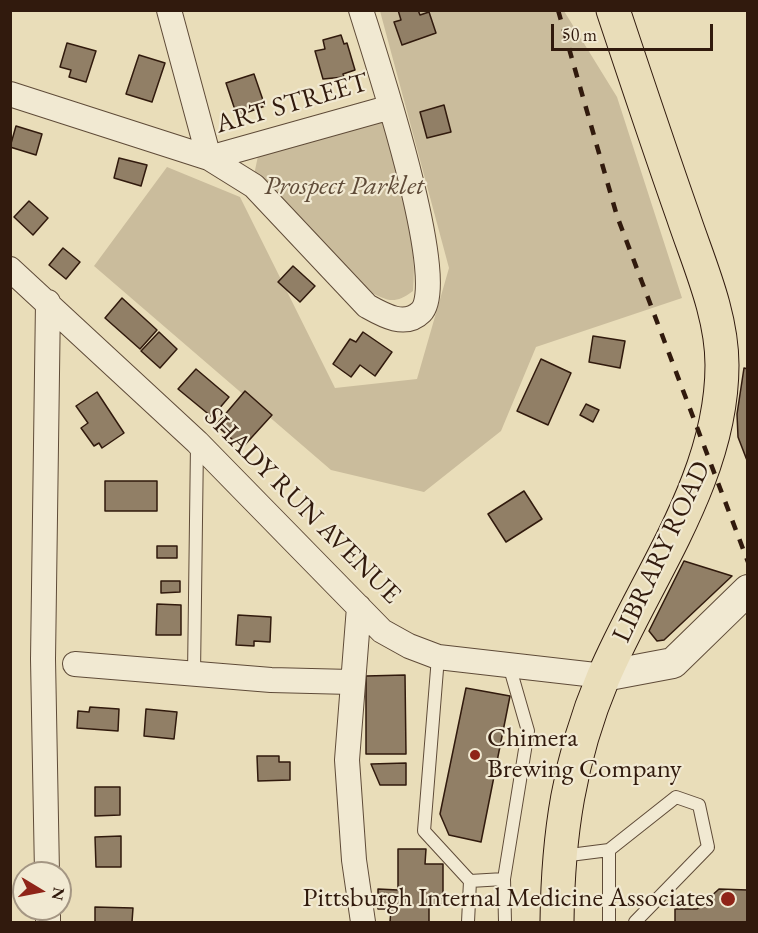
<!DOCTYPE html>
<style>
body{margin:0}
#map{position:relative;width:758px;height:933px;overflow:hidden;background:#e9ddb9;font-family:"EB Garamond",serif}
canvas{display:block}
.frame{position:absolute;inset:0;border:12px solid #311a0d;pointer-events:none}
.north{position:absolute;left:12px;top:861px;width:60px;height:60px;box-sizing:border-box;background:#f1e9d2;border:2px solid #a49683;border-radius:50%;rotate:100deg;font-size:16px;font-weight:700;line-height:24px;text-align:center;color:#311a0d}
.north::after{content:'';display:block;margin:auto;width:21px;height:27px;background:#8f2418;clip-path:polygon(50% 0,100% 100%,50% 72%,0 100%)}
.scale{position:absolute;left:551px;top:24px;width:162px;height:27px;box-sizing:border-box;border:3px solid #311a0d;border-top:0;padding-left:8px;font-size:18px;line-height:21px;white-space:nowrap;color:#311a0d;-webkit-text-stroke:4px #f1e9d2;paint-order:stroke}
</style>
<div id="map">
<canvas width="758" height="933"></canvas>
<div class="frame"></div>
<div class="north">N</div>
<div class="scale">50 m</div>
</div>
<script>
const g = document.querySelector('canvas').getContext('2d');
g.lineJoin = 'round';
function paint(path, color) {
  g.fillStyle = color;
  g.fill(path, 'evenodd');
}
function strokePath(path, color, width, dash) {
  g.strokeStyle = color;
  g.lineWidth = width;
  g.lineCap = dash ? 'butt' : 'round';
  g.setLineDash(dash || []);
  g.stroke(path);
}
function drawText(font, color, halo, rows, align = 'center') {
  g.font = font + ' "EB Garamond",serif';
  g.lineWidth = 4.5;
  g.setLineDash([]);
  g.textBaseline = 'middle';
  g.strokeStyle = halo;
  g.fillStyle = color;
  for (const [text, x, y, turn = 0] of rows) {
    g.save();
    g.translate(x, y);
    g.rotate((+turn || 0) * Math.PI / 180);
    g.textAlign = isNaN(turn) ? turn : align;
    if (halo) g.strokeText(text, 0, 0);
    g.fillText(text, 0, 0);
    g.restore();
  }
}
paint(new Path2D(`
 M380 11H564L617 97 682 298 536 347 501 431 424 492 331 470 94 266 167 167 240 197 335 388 417 379 449 268Z
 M382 118C397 175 419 232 413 291 394 305 388 301 368 291L254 175 258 156Z`), '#cabc9c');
const building = new Path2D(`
 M398 10H418L420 15 429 12 436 33 402 45 394 22 401 20Z
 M341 35 344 44 347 43 355 70 343 74 344 77 323 79 315 51 325 49 323 40Z
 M67 43 96 51 86 82 69 77 71 70 60 67Z
 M139 55 165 63 152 102 126 94Z
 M254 74 265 106 237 116 226 83Z
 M444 105 451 132 427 138 420 112Z
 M16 126 42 134 36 155 10 147Z
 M119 158 147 165 141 186 114 178Z
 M29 201 48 218 33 235 14 217Z
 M63 248 80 262 66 279 49 265Z
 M293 266 315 286 300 302 278 282Z
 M122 298 157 330 140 349 105 318Z
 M159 332 177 349 160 368 141 351Z
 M363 332 392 352 375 376 360 365 351 377 333 364 350 339 356 342Z
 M593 336 625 341 620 368 589 362Z
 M541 359 571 373 548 425 517 411Z
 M744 368 748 369V463L738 437 737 414Z
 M196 369 229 397 212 417 178 389Z
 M245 391 272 415 242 448 216 425Z
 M97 392 124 433 102 448 99 443 94 446 81 428 88 423 76 406Z
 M586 404 599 410 593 422 580 415Z
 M105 481H157V511H105Z
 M524 491 542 519 506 542 488 514Z
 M157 546H177V558H157Z
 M684 561 732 576 664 640 657 641 649 631Z
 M161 581H180V592L161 593Z
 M157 604 181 605V635H156Z
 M238 615 271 617 270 642 254 641V646L236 645Z
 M405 675 406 754H366V676Z
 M466 688 510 696 481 842 449 835 440 814Z
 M90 707 119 709 118 731 77 728 78 711 89 712Z
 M146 709 177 712 174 739 144 736Z
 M257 756H279V762H290V780L258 781Z
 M406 763V785H380L371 764Z
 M95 787H120V815L95 816Z
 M121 836V867H96L95 837Z
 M398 849H426L425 864H443V904H429V922H390L391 909H378V889L398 890Z
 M719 889 748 890V922H675V909H697Z
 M95 907 133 908 132 922H95Z`);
paint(building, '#917f66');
strokePath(building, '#311a0d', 1.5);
const service = new Path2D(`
 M438 657 424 831 470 881 468 922
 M194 674 197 444
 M562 856 609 850 676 797 699 805 708 847 635 922
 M470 881 504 879
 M505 922 504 879 528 731 509 665
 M609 922V850`);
const minor = new Path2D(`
 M169 10 209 158 391 107
 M10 94 209 158 254 186 367 306C383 315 405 328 421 312 451 283 375 55 361 10
 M10 269 197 442 382 631 409 646 438 657 604 676
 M359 607 347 760 354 860 363 922
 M75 664 271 680 351 682
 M47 873 43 659 48 302
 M48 909V922`);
const tertiary = new Path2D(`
 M604 676 673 663 748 590`);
const primary = new Path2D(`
 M557 922C558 835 569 759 603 678 646 577 722 479 722 365 722 314 699 264 683 216 659 148 636 79 613 10`);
strokePath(service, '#5f4b38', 14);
strokePath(minor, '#5f4b38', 26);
strokePath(tertiary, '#5f4b38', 32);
strokePath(primary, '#311a0d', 35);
strokePath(service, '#f1e9d2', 12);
strokePath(minor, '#f1e9d2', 24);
strokePath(tertiary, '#f1e9d2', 30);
strokePath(primary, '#e9ddb9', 33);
strokePath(new Path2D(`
 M558 10 617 216 748 562`), '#311a0d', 4.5, [10, 10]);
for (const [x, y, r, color] of [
 [475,755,6,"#8f2418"],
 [728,899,8,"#8f2418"]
]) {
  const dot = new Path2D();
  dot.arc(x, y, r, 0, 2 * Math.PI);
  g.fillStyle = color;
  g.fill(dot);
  strokePath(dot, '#f1e9d2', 2);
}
drawText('27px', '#311a0d', '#f1e9d2', [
 ["ART STREET",292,104,-16],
 ["SHADY RUN AVENUE",302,506,45],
 ["LIBRARY ROAD",662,552,-65]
]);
drawText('italic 27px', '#5f4b38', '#f1e9d2', [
 ["Prospect Parklet",344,187]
]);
drawText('27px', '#311a0d', '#f1e9d2', [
 ["Chimera",487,739],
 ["Brewing Company",487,770],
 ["Pittsburgh Internal Medicine Associates",714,899,"right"]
], 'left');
</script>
